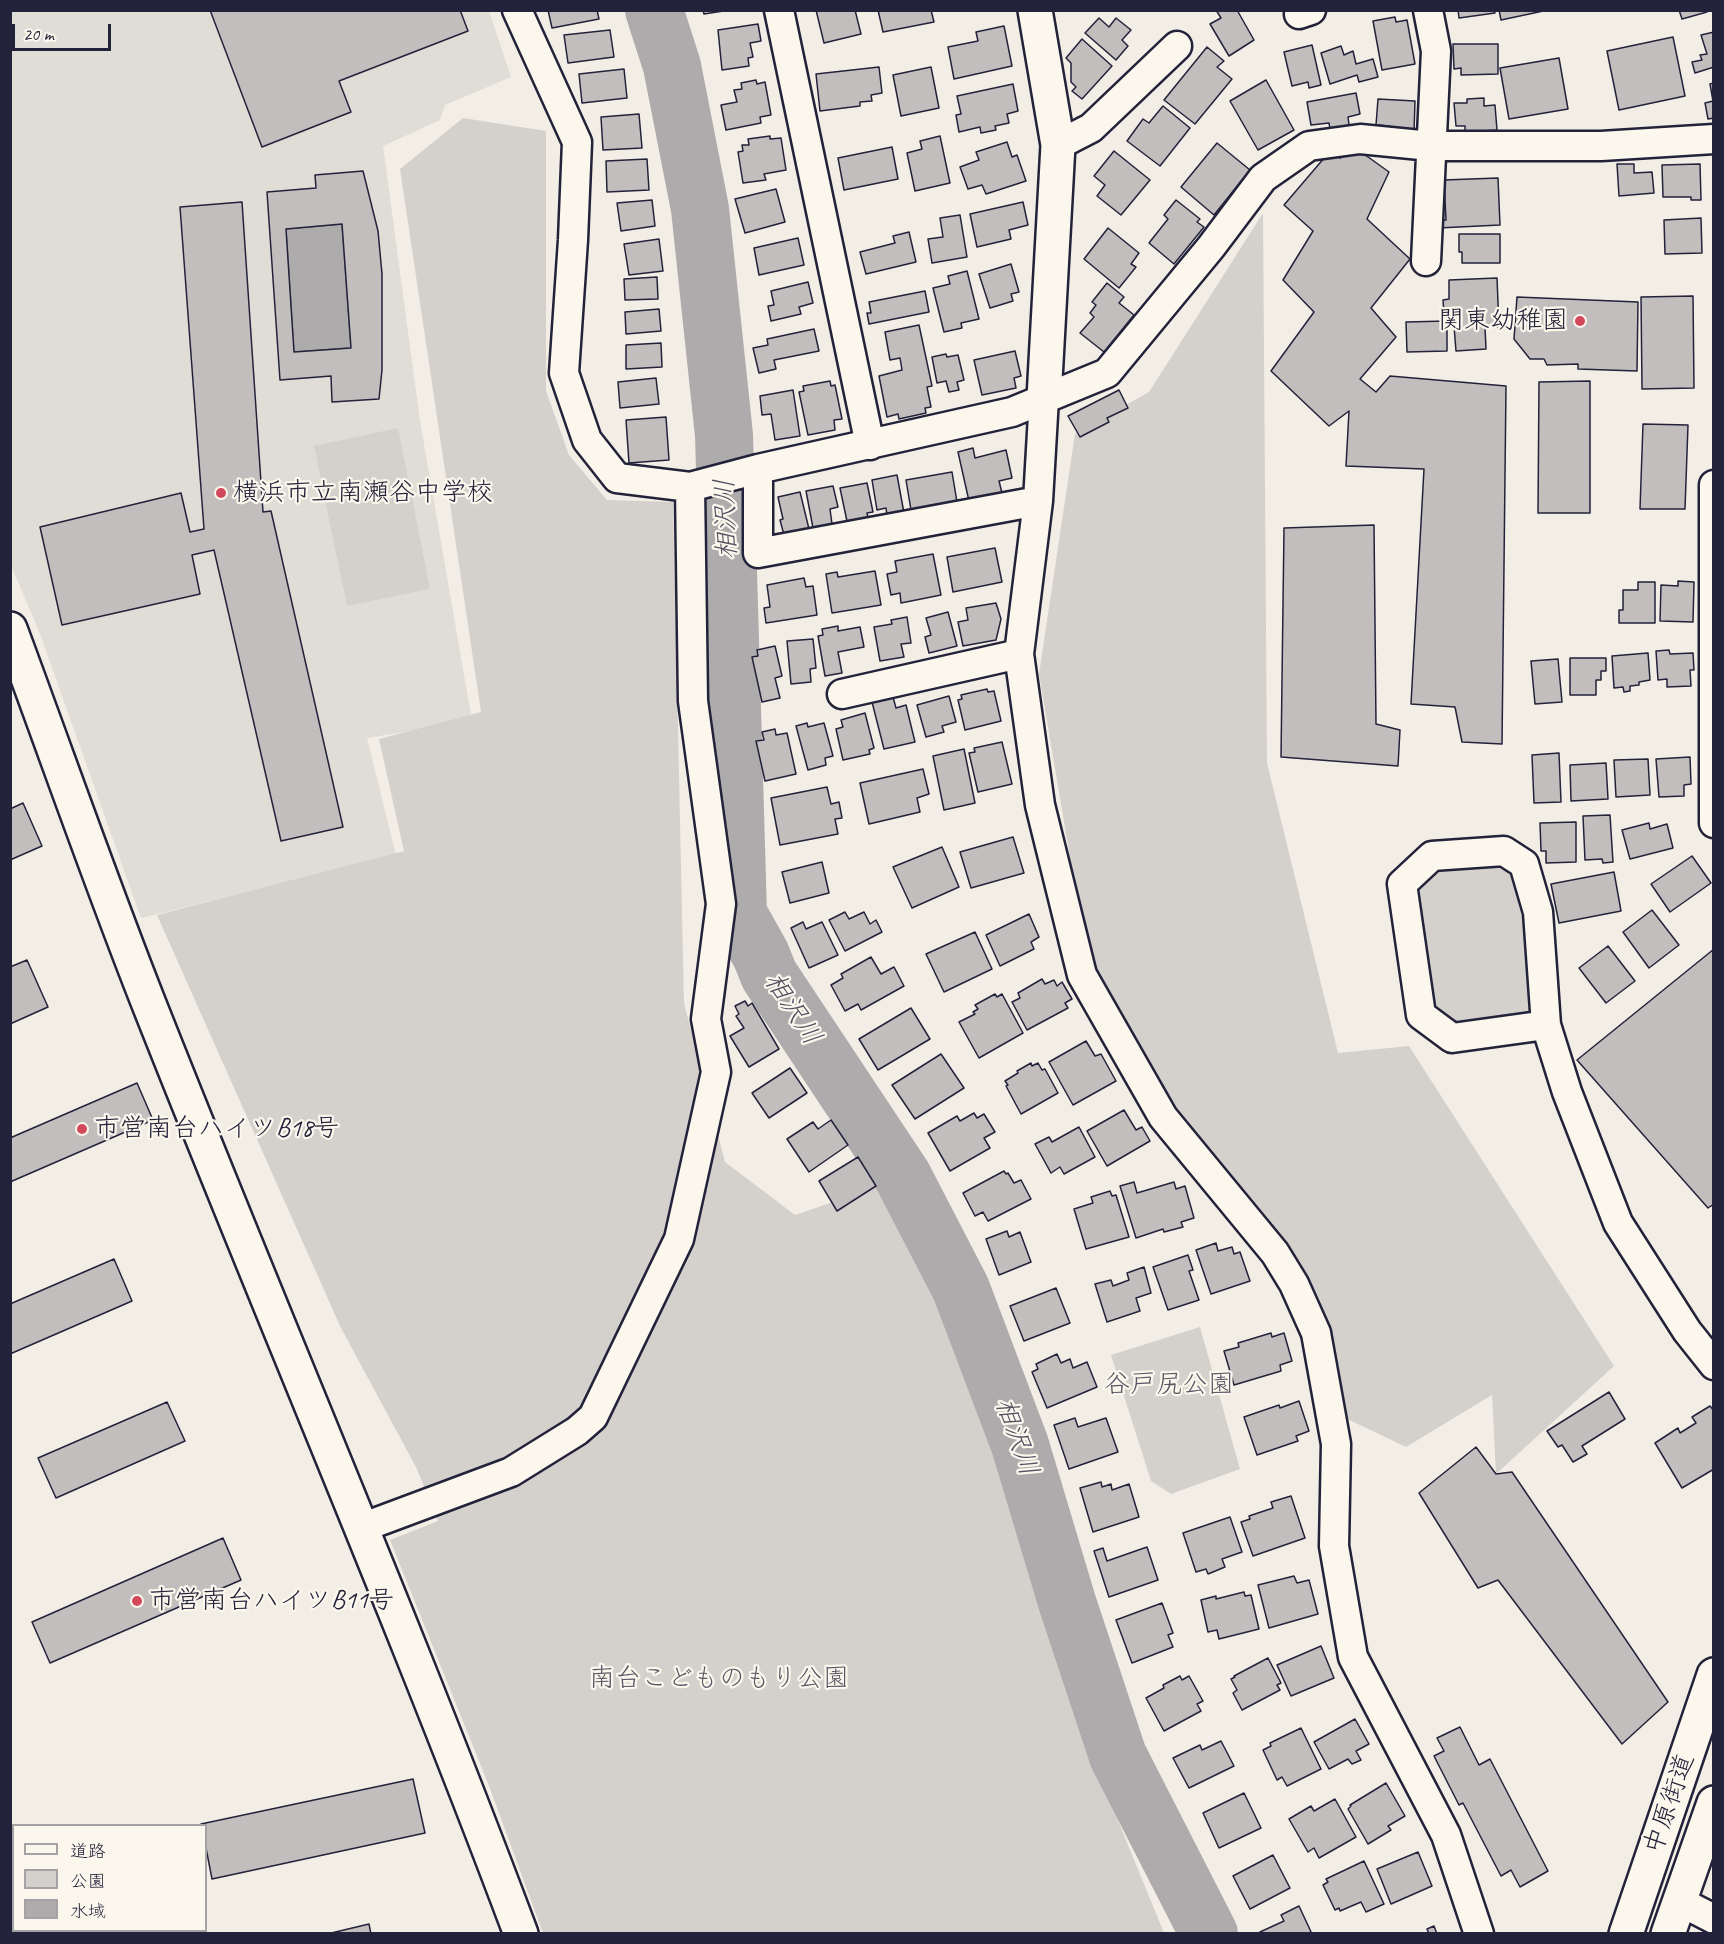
<!DOCTYPE html>
<meta charset="utf-8">
<style>
body{margin:0}
#map{position:relative;width:1724px;height:1944px;overflow:hidden;background:#f2eee5;font-family:Caveat,"Klee One",sans-serif}
canvas{display:block}
.frame{position:absolute;inset:0;border:12px solid #22223b;pointer-events:none}
.legend{position:absolute;left:12px;top:1824px;width:195px;height:108px;box-sizing:border-box;background:#fbf7ec;border:2px solid #a4a2a5;margin:0;padding:8px 10px;list-style:none;font-size:18px;color:#22223b}
.legend li{display:flex;align-items:center;gap:12px;height:30px}
.legend b{width:30px;border:2px solid #a4a2a5}
.scale{position:absolute;left:12px;top:24px;width:99px;height:27px;box-sizing:border-box;border:3px solid #22223b;border-top:0;padding-left:8px;font-size:18px;line-height:21px;white-space:nowrap;color:#22223b;-webkit-text-stroke:4px #fbf7ec;paint-order:stroke}
</style>
<div id="map">
<canvas width="1724" height="1944"></canvas>
<div class="frame"></div>
<ul class="legend">
<li><b style="height:8px;background:#fbf7ec"></b>道路</li>
<li><b style="height:16px;background:#d4d1cc"></b>公園</li>
<li><b style="height:16px;background:#aeabad"></b>水域</li>
</ul>
<div class="scale">20 m</div>
</div>
<script>
const g = document.querySelector('canvas').getContext('2d');
g.lineJoin = 'round';
function paint(path, color) {
  g.fillStyle = color;
  g.fill(path, 'evenodd');
}
function strokePath(path, color, width, dash) {
  g.strokeStyle = color;
  g.lineWidth = width;
  g.lineCap = dash ? 'butt' : 'round';
  g.setLineDash(dash || []);
  g.stroke(path);
}
function drawText(font, color, halo, rows, align = 'center') {
  g.font = font + ' Caveat,"Klee One",sans-serif';
  g.lineWidth = 4.5;
  g.setLineDash([]);
  g.textBaseline = 'middle';
  g.strokeStyle = halo;
  g.fillStyle = color;
  for (const [text, x, y, turn = 0] of rows) {
    g.save();
    g.translate(x, y);
    g.rotate((+turn || 0) * Math.PI / 180);
    g.textAlign = isNaN(turn) ? turn : align;
    if (halo) g.strokeText(text, 0, 0);
    g.fillText(text, 0, 0);
    g.restore();
  }
}
paint(new Path2D(`
 M10 11H489L511 77 445 105 440 120 383 146 420 421 472 721 367 738 396 855 141 918 40 634 11 565Z`), '#e0dcd6');
paint(new Path2D(`
 M463 118 546 131V391L569 455 607 500 673 502 684 1003 725 1162 795 1215 915 1174 971 1329 1058 1554 1108 1796 1164 1933H543L489 1786 390 1540 438 1521 416 1467 341 1328 157 915 404 851 379 739 481 712 400 169Z
 M1263 213 1267 763 1338 1053 1409 1046 1614 1366 1496 1474 1492 1395 1406 1447 1341 1416 1325 1318 1270 1231 1181 1116 1087 958 1039 674 1075 434 1149 392Z
 M398 428 430 589 347 606 314 446Z
 M1501 862 1512 870 1527 908 1532 1014 1460 1024 1436 1009 1413 892 1433 869Z
 M1200 1327 1240 1469 1171 1494 1151 1481 1111 1355Z`), '#d4d1cc');
const water = new Path2D(`
 M342 224 351 348 294 352 286 229Z`);
paint(water, '#aeabad');
strokePath(water, '#76747f', 1.5);
strokePath(new Path2D(`
 M654 10 672 66 700 209 724 435 738 914 761 955 769 975 903 1177 961 1289 1020 1445 1067 1602 1118 1756 1209 1934`), '#aeabad', 58);
const building = new Path2D(`
 M210 10H460L468 31 339 81 351 112 262 147Z
 M548 10H597L599 19 552 28Z
 M703 10H730L704 14Z
 M816 10H855L861 34 824 43Z
 M878 10H931L934 22 883 32Z
 M1216 10H1237L1254 40 1229 56 1210 24 1221 18Z
 M1458 10H1494L1495 13 1459 18Z
 M1499 10H1548L1501 20Z
 M1679 10H1707V12L1682 19Z
 M1395 17 1396 22 1407 20 1415 64 1382 70 1373 21Z
 M1099 18 1109 27 1116 18 1131 30 1122 40 1128 46 1116 60 1085 33Z
 M758 24 761 41 750 43 753 57 748 58 749 66 722 70 718 30Z
 M1004 26 1012 66 954 79 948 47 978 41 976 32Z
 M610 30 614 57 568 63 564 35Z
 M1714 32V67L1695 73 1692 62 1702 60 1700 55 1707 54 1701 35Z
 M1673 37 1685 96 1619 110 1607 51Z
 M1082 39 1112 66 1082 99 1072 91 1076 87 1071 82V63L1066 58Z
 M1453 44H1498V74L1461 75V68L1454 69Z
 M1312 45 1321 85 1309 88 1308 82 1292 86 1284 52Z
 M1341 46 1344 55 1353 51 1356 64 1373 59 1378 77 1359 82 1357 75 1330 84 1321 53Z
 M1207 47 1224 61 1217 67 1232 79 1195 124 1164 100Z
 M1559 58 1568 109 1509 119 1500 68Z
 M879 67 882 93 871 95 872 101 860 102V106L820 111 816 74Z
 M931 67 939 108 901 116 893 75Z
 M624 69 627 98 582 103 579 74Z
 M756 80 757 84 765 82 771 115 760 117 761 123 726 130 721 105 737 102 734 90 742 89 741 83Z
 M1266 80 1294 130 1258 150 1230 101Z
 M1714 83V118L1708 119 1705 103 1713 101 1710 84Z
 M1013 84 1018 111 1007 114 1009 123 995 126 996 130 981 133 980 127 959 132 956 115 961 114 957 96Z
 M1356 93 1360 114 1348 117 1349 125 1330 129 1329 123 1311 125 1307 102Z
 M1484 98V106L1495 105 1497 130 1465 132V126H1456L1454 103H1467V99Z
 M1378 99 1415 101 1414 132 1389 131V126L1376 125Z
 M1163 106 1190 128 1160 166 1127 141 1143 119 1149 123Z
 M639 114 642 148 603 150 601 117Z
 M770 136V139L781 138 786 170 764 174 766 180 743 183 738 152 743 151 742 145H749L748 139Z
 M940 136 950 183 915 191 907 153 922 149 920 141Z
 M1007 142 1012 157 1017 155 1026 181 986 194 982 185 968 189 960 167 979 160 976 152Z
 M1217 143 1250 170 1214 215 1181 187Z
 M892 147 898 179 844 190 838 158Z
 M1357 149 1389 172 1367 219 1410 259 1371 308 1396 337 1360 379 1376 392 1390 376 1506 386 1502 744 1462 742 1455 707 1411 704 1424 469 1346 466 1349 411 1329 426 1271 371 1314 312 1283 280 1313 231 1284 205 1331 150 1340 158Z
 M1114 151 1150 180 1121 215 1097 196 1105 185 1094 176Z
 M647 159 649 190 607 192 606 161Z
 M1617 164H1634V173L1652 172 1654 193 1619 196Z
 M1700 164 1701 200H1691V197H1663L1662 165Z
 M363 171 378 231 382 274V370L379 399 332 402 331 376 280 380 267 192 316 188 315 175ZM342 224 351 348 294 352 286 229Z
 M1498 178 1500 225 1438 228V220H1446L1444 180Z
 M776 189 785 222 745 233 735 199Z
 M652 200 655 226 621 231 617 203Z
 M1176 200 1200 219 1197 222 1204 227 1174 264 1149 243 1168 219 1164 215Z
 M242 202 263 512 271 511 343 827 281 841 214 550 192 555 200 594 62 625 40 527 181 493 190 532 204 529 180 207Z
 M1023 202 1028 225 1009 230 1011 239 977 247 970 214Z
 M960 215 967 257 932 263 928 239 943 237 940 218Z
 M1701 218 1702 253 1665 254 1664 220Z
 M1108 228 1139 253 1131 264 1136 267 1119 288 1084 259Z
 M909 232 916 262 866 274 860 252 895 243 893 236Z
 M1459 234H1500V263H1462V252H1459Z
 M798 238 804 265 759 275 754 248Z
 M659 239 663 271 629 275 624 244Z
 M1011 264 1019 292 1011 294 1013 301 990 308 979 274Z
 M967 271 979 319 961 323 962 328 944 332 933 288 950 284 948 276Z
 M657 277 658 299 625 300 624 279Z
 M1497 278 1499 327H1485L1486 349 1456 351 1453 314H1444L1443 300 1449 299V280Z
 M808 282 813 303 799 307 801 314 771 321 768 306 774 305 771 291Z
 M1107 283 1124 297 1119 303 1134 315 1104 352 1080 333 1094 317 1090 313 1096 305 1092 302Z
 M925 291 929 312 869 324 867 313H871L869 302Z
 M1693 296 1694 388 1642 389 1641 297Z
 M1517 297 1638 302 1637 371 1578 369V364L1547 365 1544 359H1530L1514 339Z
 M659 309 661 331 626 334 625 312Z
 M1447 321V351L1407 352 1406 322Z
 M919 325 932 386 927 387 931 407 925 408 926 413 899 419 898 414 887 417 879 376 902 370 900 358 890 360 885 332Z
 M814 329 819 351 774 360 776 369 759 373 753 348 768 345 767 339Z
 M661 343 662 367 626 369V345Z
 M1015 351 1021 376 1014 378 1016 388 982 395 974 360Z
 M946 354 947 357 958 355 964 380 957 382 959 390 949 392 946 381 937 383 932 357Z
 M656 378 659 404 620 408 618 382Z
 M830 381 831 386 835 385 842 419 834 420 835 430 808 435 799 392 804 391 803 386Z
 M1590 381V513H1538L1539 382Z
 M793 390 800 436 775 440 771 414 762 415 760 396Z
 M1119 390 1128 408 1107 418 1109 422 1080 437 1068 416Z
 M666 417 669 460 629 463 626 420Z
 M1643 424 1688 425 1685 509H1640Z
 M973 448 975 458 1006 450 1012 478 999 481 1002 493 969 501 958 452Z
 M952 472 957 502 911 510 906 480Z
 M897 475 904 513 887 515 886 508 877 510 872 480Z
 M867 483 873 512 867 513 869 522 848 526 840 488Z
 M833 486 838 507 830 509 832 524 813 528 806 491Z
 M800 492 809 529 784 535 780 520 783 519 778 497Z
 M1374 525 1376 724 1400 730 1398 766 1281 757 1284 528Z
 M995 548 1002 582 953 592 947 557Z
 M933 554 941 595 901 603 900 593 891 595 887 574 897 572 895 561Z
 M875 571 881 605 832 613 826 574 837 572 838 577Z
 M804 578 806 587 813 586 817 615 766 623 764 608 770 607 767 585Z
 M1678 581 1694 582 1693 622 1660 621 1661 585 1678 586Z
 M1638 582H1655V623H1619V610H1623V590H1638Z
 M996 603 1001 619 996 640 963 646 958 622 968 620 966 608Z
 M948 612 957 646 929 653 925 637 931 635 926 618Z
 M907 617 911 643 901 644 904 657 880 661 874 627 892 624 891 620Z
 M838 626V631L860 627 864 647 838 652 842 673 825 676 818 636 823 635 822 629Z
 M813 639 816 668 810 669 811 682 791 684 787 641Z
 M775 646 782 676 775 678 780 698 762 702 752 657 758 656 757 650Z
 M1669 650 1670 654 1693 653 1694 670H1690L1691 686 1667 687V679L1658 680 1656 651Z
 M1648 653 1650 680 1639 682V685L1630 686V691L1624 692 1623 687 1614 688 1612 656Z
 M1570 658H1606V671H1601V680H1596V695H1570Z
 M1558 659 1562 702 1535 704 1531 661Z
 M987 689 988 692 994 691 1001 721 965 730 958 700 962 699 961 695Z
 M949 696 956 722 942 726 944 732 926 737 917 705Z
 M893 697 896 708 906 705 915 742 884 749 872 702Z
 M865 713 874 748 869 750 870 754 843 760 836 729 843 727 841 720Z
 M807 723 808 727 824 723 833 756 825 758 826 765 808 770 796 726Z
 M775 729 776 735 787 733 796 774 765 781 756 741 764 740 762 732Z
 M1002 742 1012 784 978 792 969 753 975 752 974 748Z
 M964 749 975 803 944 810 933 756Z
 M1559 753 1561 802 1534 803 1532 755Z
 M1690 757 1691 784 1684 785V796L1659 797 1656 759Z
 M1648 759 1650 795 1616 797 1614 760Z
 M1606 763 1608 799 1571 801 1570 765Z
 M923 769 929 794 917 798 920 812 869 824 860 783Z
 M827 787 831 804 839 802 842 818 835 819 838 834 780 845 771 798Z
 M23 803 42 846 10 860V809Z
 M1610 815 1613 862 1603 863 1602 859 1585 860 1583 816Z
 M1576 822V862L1546 863V851H1541L1540 823Z
 M1649 823 1650 829 1667 824 1673 848 1630 859 1622 830Z
 M1013 837 1024 873 971 888 960 852Z
 M942 847 959 887 912 908 893 867Z
 M1692 856 1711 883 1670 912 1651 884Z
 M822 862 829 893 790 903 782 872Z
 M1614 872 1621 911 1559 923 1551 884Z
 M1652 910 1679 945 1649 968 1623 932Z
 M845 912 849 919 864 912 870 924 876 920 882 932 845 951 829 920Z
 M1029 914 1039 937 1031 942 1034 949 1000 966 986 935Z
 M803 922 806 929 822 922 838 955 809 968 791 928Z
 M975 932 992 969 944 992 926 954Z
 M1608 946 1635 981 1606 1003 1579 968Z
 M1714 949V1204L1708 1208 1577 1060Z
 M871 957 881 974 894 967 904 986 861 1010 858 1004 845 1011 831 985 843 978 841 974Z
 M27 960 48 1007 10 1024V967Z
 M1042 979 1045 984 1054 980 1057 986 1062 982 1072 999 1065 1003 1068 1008 1027 1030 1012 1002 1020 998 1018 993Z
 M995 994 997 997 1002 994 1023 1033 979 1058 959 1022 975 1014 973 1012 978 1009 975 1005Z
 M745 1001 748 1006 752 1003 779 1049 749 1067 730 1036 744 1028 736 1016 739 1014 735 1006Z
 M911 1008 930 1039 878 1070 859 1039Z
 M1086 1041 1095 1056 1101 1054 1116 1081 1073 1105 1049 1062Z
 M941 1054 964 1088 915 1119 892 1085Z
 M1031 1063 1032 1066 1038 1063 1042 1070 1045 1069 1058 1093 1021 1114 1006 1086 1008 1085 1005 1081 1018 1073 1017 1071Z
 M790 1068 807 1093 769 1118 752 1093Z
 M137 1083 153 1120 10 1182V1138Z
 M1124 1110 1136 1130 1142 1127 1150 1141 1107 1166 1087 1131Z
 M974 1113 977 1118 984 1114 995 1132 984 1138 990 1148 950 1171 928 1133 957 1116 960 1121Z
 M831 1120 848 1145 809 1172 787 1139 813 1122 818 1129Z
 M1079 1127 1095 1157 1064 1174 1060 1167 1051 1173 1035 1144 1049 1137 1052 1142Z
 M858 1157 876 1186 837 1211 819 1181Z
 M1004 1171 1006 1174 1008 1173 1014 1183 1021 1180 1031 1199 988 1221 983 1212 975 1216 963 1193Z
 M1134 1182 1137 1193 1174 1182 1176 1189 1185 1186 1194 1218 1181 1222 1183 1227 1164 1232 1163 1229 1136 1238 1120 1186Z
 M1110 1191 1112 1196 1116 1195 1129 1237 1086 1249 1074 1209 1093 1203 1091 1197Z
 M1007 1231 1009 1237 1020 1232 1031 1262 999 1275 986 1239Z
 M1216 1243 1218 1251 1232 1247 1234 1254 1240 1252 1250 1281 1211 1294 1196 1250Z
 M1188 1255 1193 1270 1189 1271 1199 1300 1168 1310 1153 1267Z
 M114 1259 132 1301 10 1354V1304Z
 M1144 1267 1151 1293 1136 1298 1140 1311 1107 1322 1095 1284 1111 1280 1113 1286 1129 1280 1127 1273Z
 M1056 1288 1070 1323 1024 1341 1010 1306Z
 M1271 1333 1272 1337 1284 1333 1292 1361 1280 1365 1281 1371 1234 1385 1224 1351 1239 1347 1238 1343Z
 M1057 1354 1061 1363 1070 1359 1073 1368 1087 1362 1097 1387 1047 1408 1032 1372 1038 1369 1036 1364Z
 M1609 1392 1625 1419 1582 1446 1587 1454 1573 1462 1562 1445 1558 1447 1547 1431Z
 M1299 1401 1309 1431 1296 1436 1298 1441 1257 1455 1244 1417 1279 1405 1280 1408Z
 M167 1402 185 1441 56 1498 38 1458Z
 M1710 1406 1714 1411V1469L1682 1488 1655 1443 1678 1428 1680 1433 1696 1423 1692 1417Z
 M1075 1418 1078 1427 1106 1418 1118 1452 1069 1469 1054 1425Z
 M1476 1447 1496 1474 1512 1472 1668 1702 1622 1744 1498 1580 1478 1588 1419 1493Z
 M1101 1482 1102 1487 1111 1484 1112 1490 1129 1484 1139 1517 1093 1532 1080 1488Z
 M1291 1496 1305 1538 1253 1556 1241 1522 1250 1519 1249 1516 1273 1508 1271 1502Z
 M1230 1517 1242 1552 1222 1559 1225 1567 1208 1574 1206 1569 1196 1572 1183 1533Z
 M223 1538 241 1580 50 1663 32 1622Z
 M1147 1547 1158 1580 1109 1597 1094 1551 1103 1548 1107 1561Z
 M1294 1576 1297 1583 1309 1580 1318 1614 1269 1628 1258 1585Z
 M1244 1592 1245 1596 1251 1595 1259 1629 1219 1639 1217 1630 1208 1632 1201 1600 1216 1596V1599Z
 M1162 1603 1173 1633 1168 1635 1173 1647 1132 1663 1116 1620Z
 M1321 1646 1334 1678 1291 1696 1277 1665Z
 M1268 1658 1281 1683 1277 1685 1280 1690 1242 1710 1233 1693 1237 1690 1231 1679 1235 1677 1234 1676Z
 M1180 1676 1182 1680 1189 1676 1203 1701 1197 1704 1201 1711 1164 1731 1146 1698 1164 1688 1163 1685Z
 M1355 1719 1369 1744 1356 1751 1361 1760 1352 1764 1348 1759 1329 1769 1314 1742Z
 M1460 1727 1479 1765 1490 1759 1548 1871 1520 1887 1511 1870 1501 1876 1463 1803 1459 1805 1434 1756 1444 1751 1437 1738Z
 M1301 1728 1321 1769 1287 1786 1282 1777 1277 1780 1263 1750 1271 1746 1270 1743Z
 M1221 1741 1234 1766 1189 1788 1173 1758 1200 1745 1202 1750Z
 M413 1779 425 1833 212 1879 206 1848V1826L201 1824Z
 M1386 1783 1405 1816 1388 1826 1391 1830 1368 1844 1348 1809 1351 1806 1350 1805Z
 M1244 1793 1261 1828 1219 1848 1203 1813Z
 M1335 1799 1356 1837 1319 1858 1314 1848 1308 1852 1289 1819 1311 1806 1314 1811Z
 M14 1846V1918L10 1919V1847Z
 M1418 1852 1432 1886 1391 1904 1377 1869Z
 M1273 1855 1290 1888 1250 1909 1233 1876Z
 M1364 1861 1384 1904 1366 1912 1361 1902 1340 1911 1339 1908 1335 1910 1323 1885 1328 1882 1326 1879Z
 M1299 1906 1312 1934H1261L1260 1932 1284 1921 1281 1915Z
 M369 1924 371 1934H327Z
 M1434 1926 1437 1934H1429L1427 1929Z`);
paint(building, '#c2bebe');
strokePath(building, '#22223b', 1.5);
const street = new Path2D(`
 M517 10 577 142 573 240 564 373 587 440 617 478 690 487 758 469 1012 412 1107 373 1211 247 1263 178 1309 146 1360 139 1431 146H1601L1714 139
 M779 10 870 445
 M1299 14 1311 10
 M1058 145 1091 128 1177 46
 M1426 261 1436 51 1428 10
 M1044 398 1038 501 1019 654 1040 805 1082 975 1163 1117 1275 1253 1294 1284 1316 1333 1336 1444 1334 1546 1353 1657 1446 1835 1479 1934
 M758 469V553L1038 501
 M1714 485V823
 M842 694 1019 654
 M1546 1025 1452 1038 1421 1015 1402 884 1432 856 1504 851 1524 864 1538 912 1546 1025 1567 1092 1618 1223 1687 1331 1714 1365
 M361 1528 511 1472 577 1431 593 1417 679 1239 716 1072 706 1019 721 904 693 701 690 487
 M1679 1901 1714 1919`);
const secondary = new Path2D(`
 M1035 10 1058 145 1044 398
 M10 629C56 753 99 877 147 999 270 1311 403 1619 521 1934`);
const primary = new Path2D(`
 M1626 1934 1714 1675
 M1668 1934 1714 1803`);
strokePath(street, '#22223b', 33);
strokePath(secondary, '#22223b', 38);
strokePath(primary, '#22223b', 38);
strokePath(street, '#fbf7ec', 28);
strokePath(secondary, '#fbf7ec', 33);
strokePath(primary, '#fbf7ec', 33);
for (const [x, y, r, color] of [
 [1580,321,6,"#d1495b"],
 [221,493,6,"#d1495b"],
 [82,1129,6,"#d1495b"],
 [137,1601,6,"#d1495b"]
]) {
  const dot = new Path2D();
  dot.arc(x, y, r, 0, 2 * Math.PI);
  g.fillStyle = color;
  g.fill(dot);
  strokePath(dot, '#fbf7ec', 2);
}
drawText('26px', '#22223b', '#fbf7ec', [
 ["関東幼稚園",1568,321,"right"],
 ["横浜市立南瀬谷中学校",233,493],
 ["市営南台ハイツB18号",94,1129],
 ["市営南台ハイツB11号",149,1601]
], 'left');
drawText('26px', '#575766', '#fbf7ec', [
 ["谷戸尻公園",1169,1385],
 ["南台こどものもり公園",719,1679]
]);
drawText('26px', '#22223b', '#fbf7ec', [
 ["中原街道",1670,1804,-71]
]);
drawText('italic 27px', '#535263', '#fbf7ec', [
 ["相沢川",727,519,-92],
 ["相沢川",792,1009,57],
 ["相沢川",1016,1437,71]
]);
</script>
